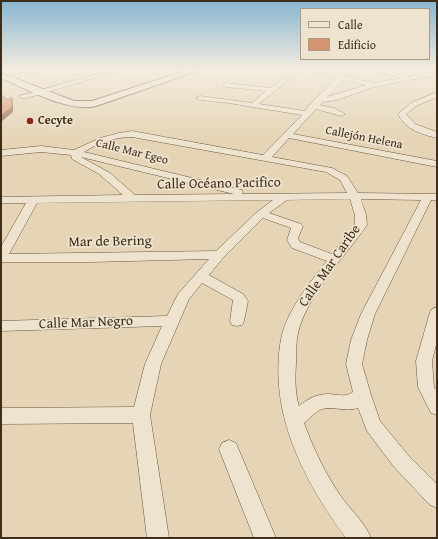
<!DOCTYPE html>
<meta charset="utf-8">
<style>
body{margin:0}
#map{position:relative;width:438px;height:539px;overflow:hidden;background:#e5d4b5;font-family:"Gentium Book Plus",serif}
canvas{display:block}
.frame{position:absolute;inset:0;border:2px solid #3e2d18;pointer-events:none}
.legend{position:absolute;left:300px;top:8px;width:130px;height:52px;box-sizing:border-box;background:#eee3cf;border:1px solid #a89a86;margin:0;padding:5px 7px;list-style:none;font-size:12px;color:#3e2d18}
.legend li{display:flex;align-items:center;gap:8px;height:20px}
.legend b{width:20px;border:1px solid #a89a86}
</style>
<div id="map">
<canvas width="438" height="539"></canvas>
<div class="frame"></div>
<ul class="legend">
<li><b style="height:5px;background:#eee3cf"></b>Calle</li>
<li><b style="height:11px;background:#d79470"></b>Edificio</li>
</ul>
</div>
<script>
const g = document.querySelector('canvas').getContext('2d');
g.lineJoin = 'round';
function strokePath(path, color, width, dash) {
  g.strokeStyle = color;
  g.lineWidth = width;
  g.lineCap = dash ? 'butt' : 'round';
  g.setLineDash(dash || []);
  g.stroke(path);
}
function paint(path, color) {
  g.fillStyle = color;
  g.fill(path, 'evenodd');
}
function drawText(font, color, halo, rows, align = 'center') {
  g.font = font + ' "Gentium Book Plus",serif';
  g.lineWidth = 3.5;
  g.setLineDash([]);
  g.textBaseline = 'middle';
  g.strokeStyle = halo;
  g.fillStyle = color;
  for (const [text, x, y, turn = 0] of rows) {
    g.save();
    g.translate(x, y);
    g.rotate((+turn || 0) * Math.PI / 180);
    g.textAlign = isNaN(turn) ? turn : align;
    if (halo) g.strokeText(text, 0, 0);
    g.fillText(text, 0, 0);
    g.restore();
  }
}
const minor = new Path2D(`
 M37 69H48L9 80 6 78Z
 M115 69H125L27 98H21L20 96Z
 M295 69H302L259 104 305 111 310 104 337 78 303 69H314L373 83 402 78 367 69H379L406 75 407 77 437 71V75L374 87 337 100 323 102 320 105 334 108 345 114 341 116 316 109 293 134 437 161V167L289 138 272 157 332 168 347 176 358 193 437 194V200H431L375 314 367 340 362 364 371 395 380 421 408 455 437 484V508L430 505 394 467 367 431 358 408C345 412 333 406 322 409 316 411 309 419 304 423 314 450 326 475 342 498 352 511 365 523 371 538H346C304 481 268 413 281 339 286 312 310 282 327 261L292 248 287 240 291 228 263 218 223 258 209 275 243 294 248 301 244 321 242 325 237 326 232 325 230 321 233 300 202 283 189 299 161 364 150 415 169 538H147L133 423 1 424V408L134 407 145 364 162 326 1 331V321L167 316 178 294 209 259 91 262H1V247L26 203H1V197L123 195 99 174 72 159 71 155 41 152 1 156V150L41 146 74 150 100 138 119 133 132 131 263 155 302 115 229 103 200 100 196 98 200 96 252 103 266 91 226 87 223 85 226 83 271 88ZM343 80 366 85 327 97ZM132 137 326 172 340 180 347 193 242 194 243 192 242 190 84 152C98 143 115 137 132 137ZM81 157 234 194 135 195 110 173ZM350 199 355 215V225L332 254 300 242 298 238 303 226 301 224 269 213 287 200ZM361 199 421 200 361 314 351 340 346 364 353 392C345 398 337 394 328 394 316 394 308 399 299 406 295 393 295 378 296 364 296 356 296 347 297 339 302 300 345 257 367 225L366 215ZM273 200 257 212 216 251 9 254 37 203Z
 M437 92V97L416 106 406 114 415 124 437 132V138C421 134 406 130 398 114L411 103Z
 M437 307V341L432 361 434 387 437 391V415L431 413 418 387 416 361 430 312 432 309Z
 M229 440 236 443 276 538H254L219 449 222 443Z`);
const tertiary = new Path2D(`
 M191 69H203L96 106C69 113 27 89 1 78V73L74 101H92Z`);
strokePath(minor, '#68573f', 1);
strokePath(tertiary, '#68573f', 2);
paint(minor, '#eee3cf');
paint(tertiary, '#eee3cf');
paint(new Path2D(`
 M12 97 13 101V112L1 122V116Z`), '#96684e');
const building = new Path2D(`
 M1 95 8 100 12 97V107L1 116Z`);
paint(building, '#d79470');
strokePath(building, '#96684e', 1);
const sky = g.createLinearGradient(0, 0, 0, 144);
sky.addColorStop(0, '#87b6d2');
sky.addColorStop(0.48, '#f3ecde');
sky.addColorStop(1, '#f3ecde00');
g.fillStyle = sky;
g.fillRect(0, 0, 438, 144);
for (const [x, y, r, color] of [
 [30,121,4,"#8f2418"]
]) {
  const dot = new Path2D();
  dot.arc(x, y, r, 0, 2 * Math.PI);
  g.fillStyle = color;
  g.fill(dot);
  strokePath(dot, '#eee3cf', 1.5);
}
drawText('bold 12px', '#3e2d18', '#eee3cf', [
 ["Cecyte",38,121]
], 'left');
drawText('12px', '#3e2d18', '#eee3cf', [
 ["Callejón Helena",364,138,11],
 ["Calle Mar Egeo",132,152,14]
]);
drawText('14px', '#3e2d18', '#eee3cf', [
 ["Calle Océano Pacifico",219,184,-1],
 ["Mar de Bering",110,242,-1],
 ["Calle Mar Caribe",330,266,-55],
 ["Calle Mar Negro",86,323,-2]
]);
</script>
